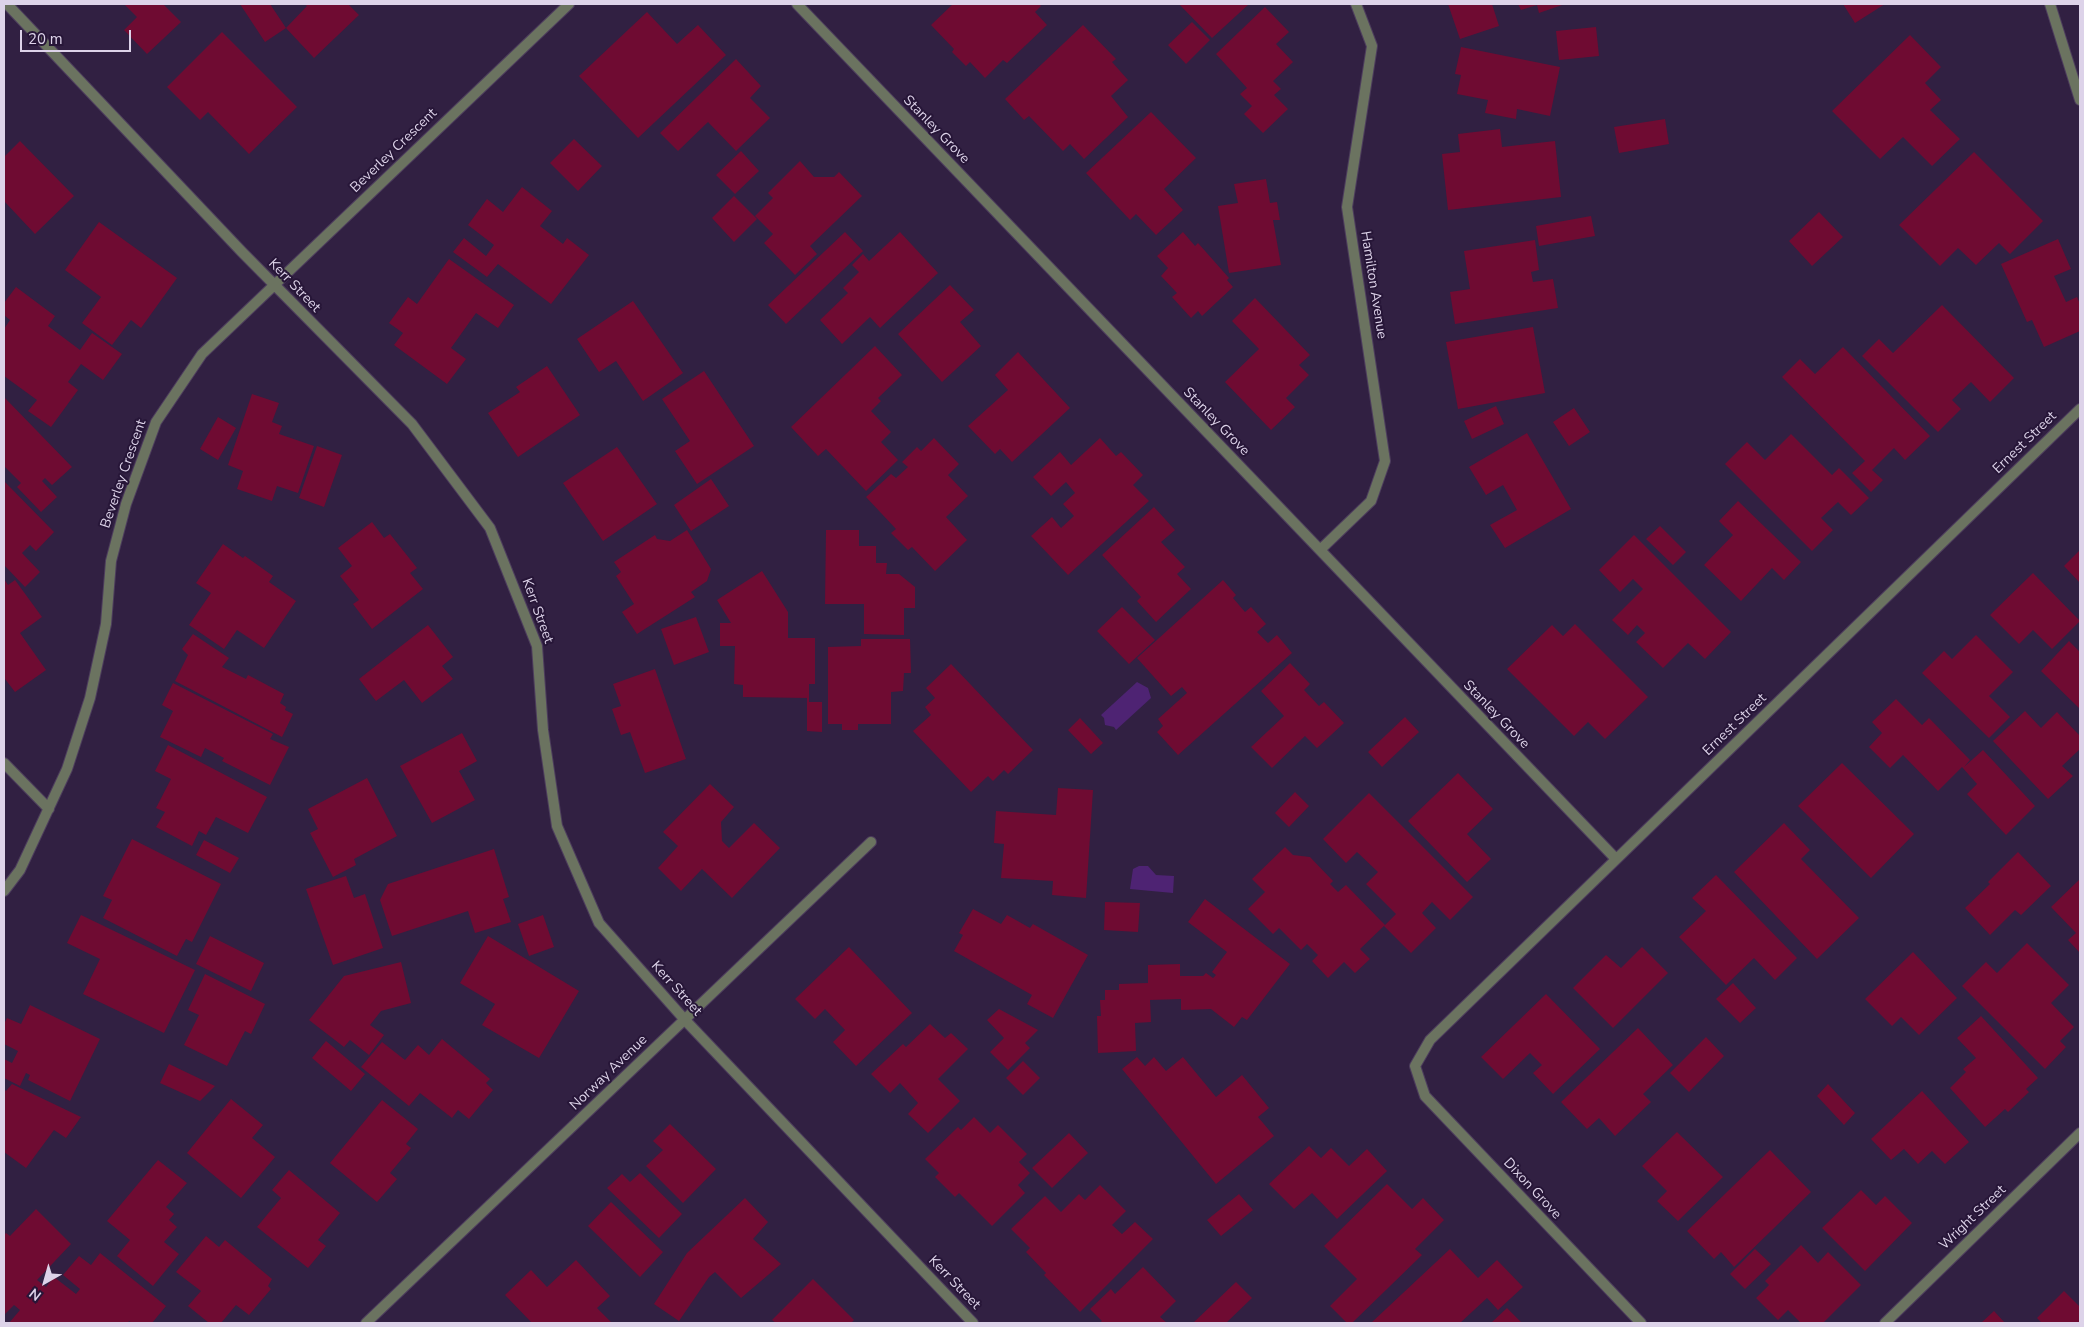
<!DOCTYPE html>
<style>
body{margin:0}
#map{position:relative;width:2084px;height:1327px;overflow:hidden;background:#312042;font-family:"Nunito Sans",sans-serif}
canvas{display:block}
.frame{position:absolute;inset:0;border:5px solid #ddd3e9;pointer-events:none}
.north{position:absolute;left:20px;top:1257px;width:50px;height:50px;-webkit-text-stroke:4px #271638;paint-order:stroke;rotate:218deg;font-size:14px;font-weight:700;line-height:20px;text-align:center;color:#ddd3e9}
.north::after{content:'';display:block;margin:auto;width:18px;height:22px;background:#ddd3e9;clip-path:polygon(50% 0,100% 100%,50% 72%,0 100%)}
.scale{position:absolute;left:20px;top:30px;width:111px;height:22px;box-sizing:border-box;border:2px solid #ddd3e9;border-top:0;padding-left:6px;font-size:15px;line-height:18px;white-space:nowrap;color:#ddd3e9;-webkit-text-stroke:4px #271638;paint-order:stroke}
</style>
<div id="map">
<canvas width="2084" height="1327"></canvas>
<div class="frame"></div>
<div class="north">N</div>
<div class="scale">20 m</div>
</div>
<script>
const g = document.querySelector('canvas').getContext('2d');
g.lineJoin = 'round';
function paint(path, color) {
  g.fillStyle = color;
  g.fill(path, 'evenodd');
}
function strokePath(path, color, width, dash) {
  g.strokeStyle = color;
  g.lineWidth = width;
  g.lineCap = dash ? 'butt' : 'round';
  g.setLineDash(dash || []);
  g.stroke(path);
}
function drawText(font, color, halo, rows, align = 'center') {
  g.font = font + ' "Nunito Sans",sans-serif';
  g.lineWidth = 4;
  g.setLineDash([]);
  g.textBaseline = 'middle';
  g.strokeStyle = halo;
  g.fillStyle = color;
  for (const [text, x, y, turn = 0] of rows) {
    g.save();
    g.translate(x, y);
    g.rotate((+turn || 0) * Math.PI / 180);
    g.textAlign = isNaN(turn) ? turn : align;
    if (halo) g.strokeText(text, 0, 0);
    g.fillText(text, 0, 0);
    g.restore();
  }
}
paint(new Path2D(`
 M1137 682 1148 688 1151 698 1116 730 1114 727 1105 725 1104 718 1101 715Z
 M1139 866H1148L1156 875 1174 876 1173 893 1130 889 1133 869Z`), '#4e2373');
paint(new Path2D(`
 M124 4H163L181 22 147 54 124 30 137 17Z
 M240 4H270L286 28 265 42Z
 M304 4H348L359 15 314 58 286 28 307 6Z
 M953 4H1039L1041 6 1035 12 1047 25 1007 63 1003 60 985 78 970 62 966 66 952 52 954 49 931 25Z
 M1179 4H1249L1212 38Z
 M1448 4H1492L1499 26 1460 39Z
 M1518 4H1565L1539 13 1537 5 1521 10Z
 M1843 4H1885L1855 23Z
 M1265 7 1289 32 1276 44 1293 62 1273 81 1281 89 1274 95 1288 109 1263 133 1244 114 1252 106 1240 94 1247 88 1216 54Z
 M647 12 677 44 698 25 726 55 638 138 579 76Z
 M1192 22 1210 40 1186 64 1168 45Z
 M1083 25 1116 59 1112 62 1128 80 1111 96 1128 117 1084 159 1070 144 1063 151 1029 116 1024 120 1005 99Z
 M1596 27 1599 56 1559 60 1556 31Z
 M222 32 297 107 249 154 208 112 200 120 167 87Z
 M1910 35 1941 67 1925 83 1941 100 1930 110 1960 139 1932 166 1903 137 1880 159 1832 111Z
 M1461 47 1560 67 1550 116 1517 109 1516 119 1485 113 1488 100 1457 94 1461 75 1455 74Z
 M736 59 761 86 750 98 770 118 736 151 708 122 678 151 660 133Z
 M1151 112 1196 158 1164 189 1183 210 1156 235 1136 214 1130 220 1086 173Z
 M1665 119 1669 144 1619 153 1614 127Z
 M1500 129 1502 147 1555 141 1561 197 1448 210 1442 154 1460 152 1458 134Z
 M574 139 602 166 578 191 550 163Z
 M20 141 74 196 35 234 4 201V157Z
 M741 151 759 171 735 194 716 175Z
 M1974 152 2043 221 2010 254 1999 243 1976 265 1958 248 1940 266 1899 225Z
 M800 161 814 177H834L839 172 862 196 810 246 817 254 795 275 764 243 773 234 755 216 773 198 768 193Z
 M1266 179 1270 203 1277 202 1280 220H1273L1281 265 1229 273 1218 206 1238 203 1234 184Z
 M522 187 552 211 540 226 563 244 567 238 589 255 551 304 498 264 487 277 453 252 464 238 486 256 494 245 468 225 487 199 503 212Z
 M734 196 757 219 734 242 712 218Z
 M1819 212 1843 237 1812 266 1789 241Z
 M1591 216 1595 236 1539 246 1536 226Z
 M99 222 177 278 141 328 131 320 112 345 82 323 101 297 65 270Z
 M845 232 863 251 786 324 768 305Z
 M900 232 938 273 880 328 870 317 842 344 820 320 848 293 843 288 859 272 852 265 863 254 869 261Z
 M1183 232 1195 246 1198 243 1229 278 1227 280 1233 287 1202 316 1198 311 1191 318 1172 297 1177 293 1161 276 1168 268 1157 256Z
 M2058 239 2071 269 2054 276 2066 302 2077 297 2080 304V331L2044 347 2032 320 2027 322 2001 264Z
 M1535 240 1539 270 1531 272 1533 282 1553 279 1558 308 1455 324 1450 292 1470 289 1464 251Z
 M449 259 514 305 498 328 476 313 451 348 466 359 447 384 394 345 403 333 389 323 408 297 417 304Z
 M950 285 974 310 960 322 981 346 942 382 898 334Z
 M16 287 55 316 48 326 80 350 92 333 122 354 103 380 81 364 68 382 78 390 51 427 28 411 37 400 4 376V329L10 320 4 315V303Z
 M1255 298 1310 355 1299 365 1309 375 1286 398 1295 407 1271 430 1225 382 1259 349 1232 321Z
 M633 301 683 373 643 401 616 361 599 372 577 339Z
 M1942 305 2014 378 1990 402 1971 382 1952 400 1961 409 1938 432 1862 356 1879 339 1893 353Z
 M1533 327 1545 393 1458 409 1446 342Z
 M875 346 902 375 878 398 881 401 871 411 891 432 881 442 898 460 866 491 826 449 818 456 791 427Z
 M1843 347 1930 436 1905 460 1894 448 1872 470 1883 480 1871 492 1852 473 1865 461 1782 377 1800 359 1815 374Z
 M1018 352 1070 408 1012 462 1000 449 995 454 968 426 1008 390 995 375Z
 M547 366 580 415 518 457 488 413 520 392 516 387Z
 M704 371 754 446 697 484 675 451 690 441 662 399Z
 M252 394 279 403 272 422 282 426 279 434 314 446 298 493 277 486 272 501 237 489 243 471 228 465Z
 M4 397 72 467 52 485 45 478 42 481 57 497 41 512 17 487 21 483 4 466Z
 M1496 406 1504 424 1472 439 1464 421Z
 M1574 408 1590 432 1569 446 1553 422Z
 M218 417 236 428 218 460 200 449Z
 M1527 433 1571 509 1505 548 1490 525 1517 510 1503 485 1486 495 1469 467Z
 M1791 434 1832 475 1839 468 1869 498 1851 515 1838 502 1821 518 1833 530 1812 551 1725 464 1747 442 1765 460Z
 M934 438 959 464 948 475 968 496 946 517 967 540 935 571 912 547 908 550 891 533 896 529 866 497 891 474 896 478 908 467 902 462 917 447 921 451Z
 M1100 438 1116 456 1121 452 1143 475 1133 485 1149 501 1068 575 1031 536 1052 517 1061 528 1074 516 1063 504 1075 493 1066 482 1051 496 1033 477 1060 452 1071 465Z
 M317 446 342 455 324 507 299 498Z
 M617 447 657 504 603 541 563 483Z
 M711 479 729 506 691 531 674 505Z
 M4 481 54 532 36 551 30 545 22 553 40 572 25 587 4 565Z
 M1738 501 1801 562 1784 580 1772 568 1741 601 1704 565 1733 535 1719 521Z
 M1154 507 1175 530 1161 542 1185 567 1177 574 1191 589 1156 622 1137 601 1141 597 1102 555Z
 M372 522 384 538 390 534 417 568 410 573 423 589 372 629 353 604 359 600 340 576 352 566 338 548Z
 M1660 526 1686 552 1673 565 1646 539Z
 M687 530 711 569 707 581 691 592 695 597 637 634 622 612 634 604 616 576 621 572 614 562 655 535 657 539 670 541Z
 M826 530H859V546H876V563H887L886 574H899L915 587V608H904V635L864 634V604H825Z
 M1634 535 1731 632 1705 659 1688 643 1663 668 1636 642 1645 633 1637 625 1628 635 1612 620 1643 589 1633 579 1620 592 1599 570Z
 M223 544 243 558 245 556 273 576 269 582 296 601 264 648 237 630 224 649 189 625 211 593 196 583Z
 M2080 550V583L2064 566Z
 M762 571 788 612V638H815V684H809V702H822V732L807 731V698L743 697V685L734 684 735 646H720V623H731L717 600Z
 M2033 573 2080 621 2052 649 2033 630 2019 644 1990 615Z
 M4 579 8 585 15 580 42 617 20 633 46 670 15 692 5 679 4 680Z
 M1223 580 1236 595 1233 598 1245 612 1251 607 1266 624 1257 632 1268 643 1277 635 1292 653 1178 755 1157 732 1163 726 1158 719 1187 693 1182 687 1171 696 1137 658Z
 M1122 607 1155 640 1129 664 1097 631Z
 M696 617 709 652 674 665 661 629Z
 M1575 624 1648 697 1605 739 1588 722 1574 736 1507 669 1552 625 1563 636Z
 M428 625 453 657 442 666 453 679 422 703 404 680 376 701 359 679Z
 M193 634 229 658 222 667 246 679 248 675 284 694 280 703 286 707 285 710 293 714 282 737 175 681 188 655 182 649Z
 M1976 635 2013 672 1989 696 2010 717 1989 738 1922 673 1944 651 1952 659Z
 M861 639H910L911 673H904L903 691 891 692V724H858V730H842V724H828V647L861 646Z
 M2069 641 2080 652V709L2041 671Z
 M1290 663 1310 684 1304 690 1319 706 1324 702 1344 723 1317 748 1305 736 1272 768 1251 747 1284 716 1261 691Z
 M951 664 1033 750 1008 774 1004 770 993 781 988 776 971 792 913 731 931 715 925 707 935 698 926 688Z
 M655 669 686 759 645 773 630 732 621 735 612 709 621 706 613 684Z
 M173 683 273 734 270 739 289 747 270 785 222 761 224 758 205 748 201 757 160 737 173 711 162 705Z
 M1896 699 1922 725 1929 718 1970 760 1964 767 1983 750 2035 806 2006 835 1967 794 1977 784 1962 767 1938 791 1903 755 1890 768 1869 747 1882 733 1872 722Z
 M2025 711 2041 728 2057 712 2080 736V749L2062 766 2073 776 2048 799 1993 741Z
 M1405 717 1419 732 1382 767 1368 752Z
 M1080 718 1103 743 1091 754 1068 730Z
 M462 733 477 761 459 771 475 800 432 823 400 766Z
 M168 745 267 797 248 833 216 817 206 835 199 831 192 846 156 827 165 812 156 808 171 779 155 771Z
 M1842 763 1914 834 1871 878 1798 806Z
 M1458 773 1493 809 1467 834 1491 859 1467 882 1408 821Z
 M367 778 397 836 354 859 356 865 333 877 310 833 318 829 308 809Z
 M710 784 734 807 721 822 722 841 729 848 754 823 780 848 732 898 702 869 681 891 658 868 678 846 663 832Z
 M1058 788 1093 790 1086 898 1052 895 1053 881 1001 878 1004 844 994 843 996 811 1056 815Z
 M1295 792 1309 806 1289 827 1275 813Z
 M1369 793 1473 897 1450 920 1432 902 1422 913 1436 928 1411 953 1384 926 1396 914 1366 884 1378 872 1357 852 1346 863 1323 839Z
 M1784 823 1810 850 1801 859 1859 918 1817 959 1734 872Z
 M132 839 221 884 192 942 186 939 177 956 103 918 112 900 103 896Z
 M204 840 239 858 230 873 196 855Z
 M1285 847 1293 855 1310 857 1333 881 1330 884 1338 892 1346 885 1385 925 1360 949 1370 959 1355 973 1344 962 1328 978 1312 961 1318 955 1307 944 1301 950 1279 928 1273 934 1248 909 1265 892 1252 879Z
 M494 849 509 897 503 899 511 922 475 933 468 911 392 936 380 900 388 884Z
 M2018 852 2051 886 2021 915 2015 910 1990 935 1965 908 1990 884 1988 882Z
 M1716 875 1797 958 1775 980 1754 958 1726 985 1679 937 1706 911 1692 898Z
 M346 876 354 898 365 894 383 948 333 965 306 889Z
 M2080 879V953L2068 940 2076 933 2051 907Z
 M1205 899 1290 964 1247 1020 1242 1017 1234 1027 1211 1009 1181 1010V999L1150 1000 1151 1022 1135 1023 1136 1051 1098 1053 1097 1016H1101L1100 1000H1105V990H1119V984L1148 983V965L1180 964V976H1203L1206 973 1213 978 1216 975 1212 972 1227 952 1188 922Z
 M1105 902 1140 903 1138 932 1104 930Z
 M973 909 1001 924 1007 915 1030 928 1033 924 1088 955 1053 1018 1027 1004 1032 995 954 951 963 935 959 933Z
 M81 915 195 970 164 1033 83 994 100 959 67 943Z
 M543 915 554 947 529 956 518 924Z
 M210 936 264 963 251 991 196 964Z
 M488 936 579 991 539 1058 482 1025 495 1004 460 983Z
 M2027 943 2069 985 2051 1003 2074 1027 2060 1041 2066 1047 2045 1069 1962 986 1986 962 1997 973Z
 M849 947 912 1013 856 1066 833 1042 845 1030 825 1009 815 1019 795 999Z
 M1642 947 1668 973 1613 1028 1573 988 1606 955 1621 968Z
 M1913 952 1957 998 1919 1035 1901 1017 1892 1026 1865 999Z
 M401 962 411 1003 381 1011 370 1025 384 1035 369 1055 350 1040 344 1047 309 1020 344 976Z
 M205 974 265 1004 251 1034 245 1031 227 1066 184 1045 199 1015 188 1010Z
 M1733 983 1756 1008 1740 1023 1716 999Z
 M1546 994 1600 1049 1553 1094 1533 1073 1542 1065 1530 1053 1503 1079 1481 1057Z
 M30 1005 100 1039 70 1101 28 1080 30 1075 26 1073 20 1086 4 1078V1059L12 1063 18 1051 4 1044V1024L7 1018 21 1024Z
 M999 1009 1038 1030 1025 1043 1030 1048 1008 1070 990 1052 1004 1038 987 1020Z
 M1981 1016 2038 1078 2026 1089 2029 1092 2008 1112 2005 1109 1985 1127 1950 1088 1966 1072 1963 1069 1976 1058 1957 1038Z
 M930 1024 945 1038 951 1033 968 1049 938 1079 960 1101 928 1133 908 1114 918 1103 900 1083 890 1093 871 1074 903 1044 906 1047Z
 M1638 1028 1673 1065 1643 1094 1651 1102 1615 1136 1599 1118 1587 1129 1561 1102Z
 M1706 1037 1724 1056 1689 1092 1670 1073Z
 M442 1039 490 1079 486 1083 493 1090 469 1119 458 1110 452 1118 420 1093 409 1106 361 1067 382 1042 405 1060 418 1045 429 1055Z
 M326 1041 365 1074 351 1091 312 1058Z
 M1137 1057 1145 1066 1154 1057 1166 1071 1183 1057 1216 1097 1242 1075 1269 1108 1258 1117 1274 1136 1216 1184 1122 1069Z
 M1023 1061 1040 1078 1023 1095 1006 1078Z
 M169 1064 215 1086 200 1101 160 1083Z
 M12 1084 81 1117 66 1138 54 1130 26 1168 4 1152V1089L6 1091Z
 M1828 1084 1855 1113 1844 1125 1817 1096Z
 M1922 1091 1969 1142 1945 1164 1932 1151 1918 1164 1904 1149 1891 1160 1871 1139Z
 M231 1099 263 1125 252 1138 275 1157 241 1198 187 1153Z
 M382 1100 418 1129 406 1144 411 1148 390 1173 397 1179 377 1202 330 1163Z
 M974 1117 990 1133 998 1125 1027 1154 1019 1162 1030 1173 1018 1185 1025 1193 992 1226 959 1193 955 1197 935 1177 939 1173 925 1159 958 1127 961 1130Z
 M670 1124 716 1169 683 1203 646 1166 663 1150 653 1141Z
 M1677 1132 1723 1177 1678 1221 1657 1201 1667 1191 1642 1166Z
 M1069 1133 1088 1153 1052 1188 1032 1168Z
 M1309 1146 1321 1158 1331 1148 1349 1166 1367 1149 1387 1171 1337 1219 1312 1193 1294 1209 1269 1184Z
 M1770 1150 1811 1192 1734 1267 1721 1252 1714 1259 1687 1231Z
 M158 1160 187 1183 166 1207 174 1214 169 1220 177 1227 164 1242 179 1254 153 1286 117 1256 130 1240 107 1221Z
 M289 1170 340 1213 318 1240 326 1246 308 1268 257 1227 281 1198 272 1190Z
 M640 1173 682 1214 659 1238 607 1188 622 1174 630 1182Z
 M1387 1184 1412 1209 1423 1198 1444 1220 1415 1249 1422 1255 1352 1323H1347L1330 1306 1357 1279 1324 1246Z
 M1100 1185 1126 1211 1112 1225 1122 1234 1135 1222 1153 1239 1080 1312 1044 1275 1046 1273 1026 1252 1030 1248 1011 1229 1045 1196 1061 1212 1079 1194 1085 1200Z
 M1861 1190 1876 1205 1885 1196 1912 1223 1865 1271 1822 1228Z
 M1239 1194 1253 1210 1221 1236 1207 1220Z
 M745 1198 768 1222 753 1239 781 1264 741 1298 715 1272 709 1277 679 1321 654 1304 687 1253Z
 M611 1202 663 1252 640 1277 588 1226Z
 M36 1209 71 1244 37 1280 46 1287 54 1277 76 1294 80 1289 63 1275 79 1256 91 1265 100 1253 166 1306 152 1323H132L129 1321 128 1323H9L20 1310 14 1305 4 1315V1235L6 1233 10 1236Z
 M206 1236 219 1247 225 1240 272 1279 268 1286 271 1289 249 1315 236 1305 221 1323H209L188 1306 201 1291 176 1272Z
 M1801 1245 1818 1263 1828 1252 1861 1285 1823 1323H1801L1788 1310 1778 1320 1756 1298 1769 1285 1765 1281Z
 M1450 1249 1478 1278 1497 1260 1523 1287 1498 1310 1487 1298 1460 1323H1371Z
 M1755 1249 1771 1264 1745 1289 1730 1274Z
 M576 1260 610 1296 597 1308 612 1323H532L505 1295 531 1270 547 1287Z
 M1143 1267 1176 1301 1160 1317 1167 1323H1099L1102 1321 1090 1309 1111 1289 1115 1294Z
 M813 1279 854 1320 851 1323H776L772 1320Z
 M1236 1282 1252 1298 1226 1323H1195L1194 1322Z
 M2064 1291 2080 1307V1323H2042L2037 1318Z
 M1507 1308 1522 1323H1491Z
 M1994 1311 2005 1323H1981Z`), '#6f0b32');
const minor = new Path2D(`
 M7 4 242 252 412 424 490 528 537 646 543 730 557 826 599 923 685 1020 973 1323
 M797 4 1616 859
 M2050 4 2080 100
 M1320 550 1371 501 1385 461 1347 207 1372 46 1356 4
 M4 763 49 809
 M4 891 20 870 67 769 90 698 106 624 111 561 126 504 156 422 202 354 569 4
 M366 1323 871 842
 M1641 1323 1425 1096 1415 1066 1430 1040 2080 409
 M1885 1323 2080 1133`);
strokePath(minor, '#4d3d5d', 12);
strokePath(minor, '#6b7360', 10);
drawText('14px', '#ddd3e9', '#271638', [
 ["Stanley Grove",936,130,46],
 ["Beverley Crescent",394,151,-44],
 ["Hamilton Avenue",1373,285,81],
 ["Kerr Street",294,286,46],
 ["Stanley Grove",1216,422,46],
 ["Ernest Street",2025,443,-44],
 ["Beverley Crescent",124,474,-71],
 ["Kerr Street",537,611,70],
 ["Stanley Grove",1496,715,46],
 ["Ernest Street",1735,725,-44],
 ["Kerr Street",676,989,48],
 ["Norway Avenue",609,1073,-44],
 ["Dixon Grove",1532,1189,47],
 ["Wright Street",1973,1218,-44],
 ["Kerr Street",954,1283,46]
]);
</script>
